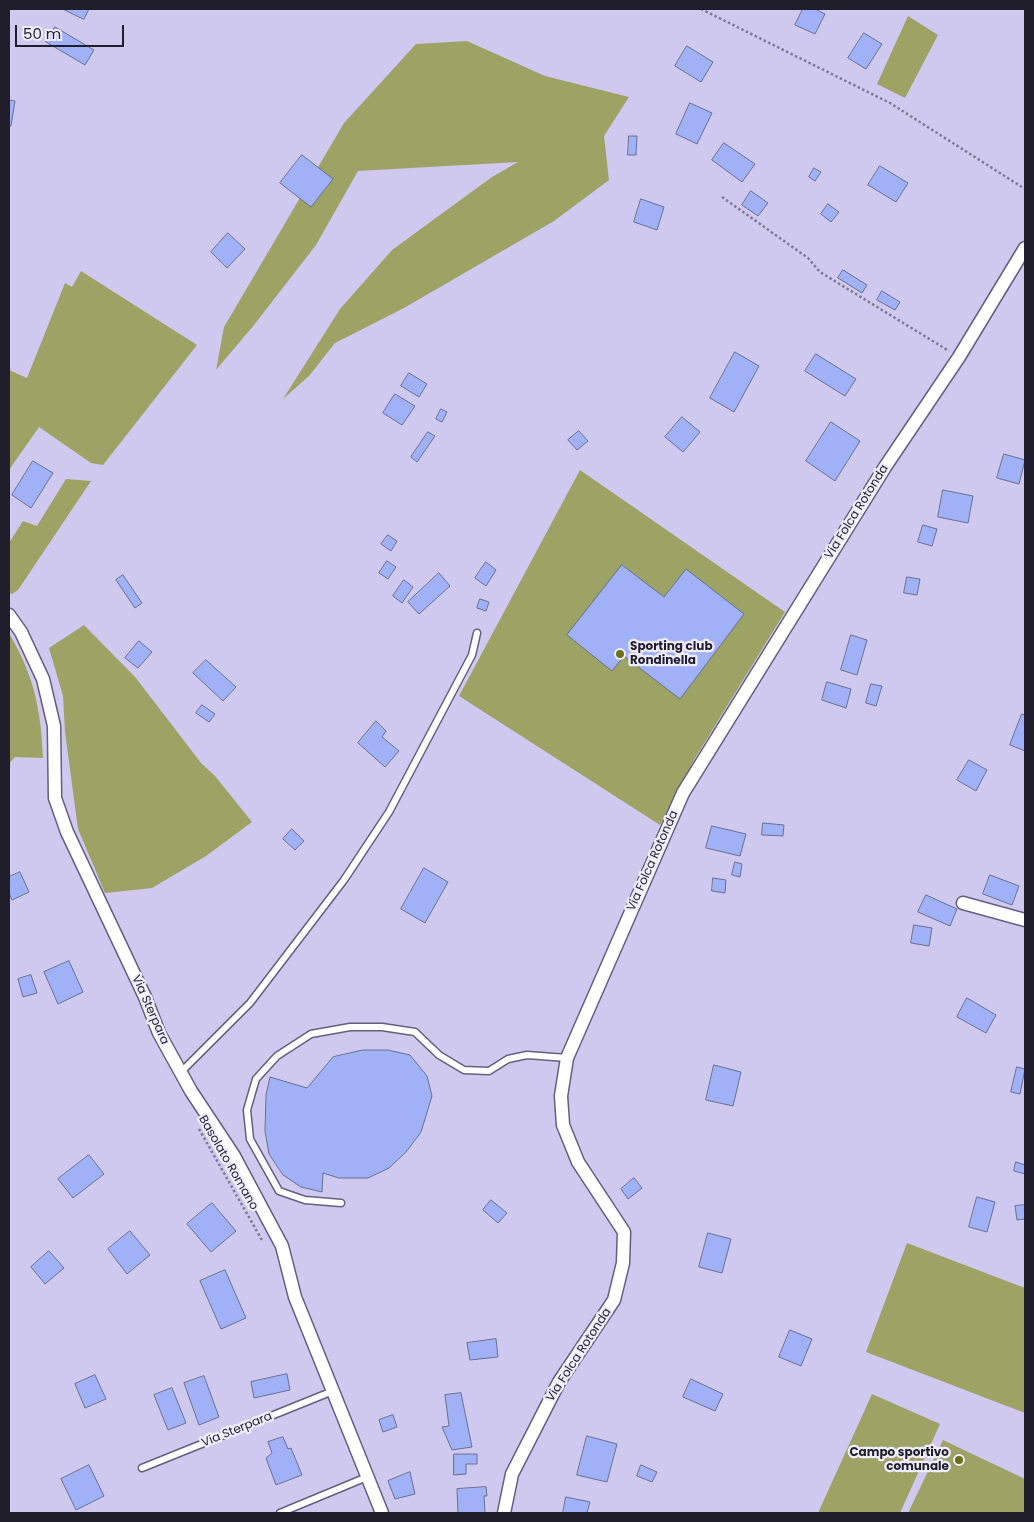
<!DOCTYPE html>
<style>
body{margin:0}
#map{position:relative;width:1034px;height:1522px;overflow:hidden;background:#d0c9ef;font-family:Poppins,sans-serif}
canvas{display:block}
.frame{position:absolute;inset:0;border:10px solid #211e2c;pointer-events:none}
.scale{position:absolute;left:15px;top:25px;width:109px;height:22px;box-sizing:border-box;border:2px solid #211e2c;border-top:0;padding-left:6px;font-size:15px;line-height:18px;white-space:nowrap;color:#211e2c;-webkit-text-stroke:4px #f0edfd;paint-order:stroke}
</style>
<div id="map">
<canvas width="1034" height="1522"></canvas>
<div class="frame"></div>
<div class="scale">50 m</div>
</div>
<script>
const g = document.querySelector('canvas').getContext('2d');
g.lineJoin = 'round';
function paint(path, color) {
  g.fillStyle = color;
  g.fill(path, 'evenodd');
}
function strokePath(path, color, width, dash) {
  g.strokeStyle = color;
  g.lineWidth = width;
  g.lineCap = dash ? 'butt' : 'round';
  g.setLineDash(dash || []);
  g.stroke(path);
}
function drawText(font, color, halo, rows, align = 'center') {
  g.font = font + ' Poppins,sans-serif';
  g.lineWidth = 4.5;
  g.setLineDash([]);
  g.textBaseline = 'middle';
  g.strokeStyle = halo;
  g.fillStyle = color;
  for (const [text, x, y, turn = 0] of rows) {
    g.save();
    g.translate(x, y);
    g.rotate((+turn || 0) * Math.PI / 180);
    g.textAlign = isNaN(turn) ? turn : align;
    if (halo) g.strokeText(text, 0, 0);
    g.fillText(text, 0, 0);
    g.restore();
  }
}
paint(new Path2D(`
 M908 16 938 35 905 98 877 84Z
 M467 41 545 76 629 97 604 136 609 180 554 221 404 308 335 343 309 376 283 399 340 309 392 250 492 177 518 162 358 171 316 245 254 325 216 370 224 327 344 123 416 44Z
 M81 271 197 345 103 465 91 463 39 427 9 470V370L27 378 65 283 72 287Z
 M580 470 785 612 695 758 660 825 459 696Z
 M66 479 91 481 18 590 12 594 9 593V543L23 521 37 526Z
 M84 625 136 678 201 763 215 776 252 822 206 856 152 888 105 893 78 829 65 732 63 696 49 648Z
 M9 633C34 676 41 709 43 758L15 757 9 764Z
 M907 1243 1025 1288V1413L866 1352Z
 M872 1394 940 1424 900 1513H818Z
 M943 1440 1025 1479V1513H908Z`), '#9ca365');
const building = new Path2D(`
 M63 9H89L84 19Z
 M803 9H815L825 14 815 34 795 25Z
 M55 27 94 50 85 65 46 42Z
 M864 33 882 44 866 69 848 58Z
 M687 46 713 62 701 82 675 66Z
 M9 100 15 101 11 126H9Z
 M690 103 712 113 697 144 676 134Z
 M629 136H637L636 155H628Z
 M724 143 755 164 742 182 712 160Z
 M302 155 333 179 311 207 280 183Z
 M880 166 908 183 896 202 868 185Z
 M814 168 821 172 815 181 809 177Z
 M751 191 768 203 758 216 742 205Z
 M641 199 664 207 657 230 634 222Z
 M828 204 839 212 831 222 821 214Z
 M228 233 245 249 227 268 211 252Z
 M843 270 867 285 862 293 838 278Z
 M882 291 900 302 895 310 877 300Z
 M735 352 759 366 734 412 710 398Z
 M816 354 856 379 845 396 805 371Z
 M409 373 427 384 419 397 401 386Z
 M395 394 415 406 402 425 383 413Z
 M441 409 447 412 442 422 436 419Z
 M682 417 700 432 683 452 665 437Z
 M831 422 860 441 835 481 806 461Z
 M579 431 588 441 577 450 568 440Z
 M428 432 435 436 417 462 411 457Z
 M1004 454 1025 460 1019 484 997 478Z
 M33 461 53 473 31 508 12 495Z
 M943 490 973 496 968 523 938 517Z
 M923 525 937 529 932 546 918 542Z
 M388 535 397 541 391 551 381 544Z
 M387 561 396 567 388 579 379 573Z
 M486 562 496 570 486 586 475 578Z
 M622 565 664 597 686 569 744 614 680 699 624 656 612 671 567 635Z
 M439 573 450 586 419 614 408 602Z
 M123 575 142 603 135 608 116 580Z
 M907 577 920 579 917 595 904 593Z
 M404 580 413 587 402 603 393 596Z
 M480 599 489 602 486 611 477 608Z
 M851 635 867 640 857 675 841 670Z
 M139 641 152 652 138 668 125 658Z
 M206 660 236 687 223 701 193 673Z
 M827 682 851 689 846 708 822 700Z
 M871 684 882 686 876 706 866 703Z
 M202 705 215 714 209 722 196 713Z
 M1022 714 1025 715V751L1010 745Z
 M376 721 386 731 382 737 399 751 385 767 358 743Z
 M969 760 987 770 976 791 957 780Z
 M763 823 784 825 783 836 762 835Z
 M712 826 746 834 740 856 706 848Z
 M292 829 304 841 295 850 283 839Z
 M735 862 742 864 740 877 732 875Z
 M424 868 448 882 425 923 401 909Z
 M20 872 29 892 12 900 9 893V877Z
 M990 875 1019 886 1012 905 983 894Z
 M713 878 726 880 725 893 712 891Z
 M926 895 957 909 950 926 918 912Z
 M914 925 932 928 929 946 911 943Z
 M69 961 83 992 58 1004 44 972Z
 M31 975 37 993 23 997 18 979Z
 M967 998 996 1015 986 1033 957 1017Z
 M363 1050H388L410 1055 427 1076 432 1096 421 1132 406 1152 389 1168 368 1178H339L323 1173 322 1192 301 1187 283 1175 269 1154 265 1131 266 1095 270 1077 307 1088 333 1057Z
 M714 1065 741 1072 733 1106 706 1100Z
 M1017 1067 1025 1069 1020 1094 1011 1092Z
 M89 1155 104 1174 73 1198 58 1179Z
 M1016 1162 1025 1165V1174L1014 1171Z
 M634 1178 642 1188 628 1199 621 1189Z
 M977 1197 995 1202 987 1232 969 1227Z
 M491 1200 507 1213 498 1223 483 1210Z
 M212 1203 236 1231 211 1252 187 1224Z
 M1025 1205V1219L1017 1220 1015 1206Z
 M130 1231 150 1255 127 1274 108 1249Z
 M708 1233 731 1239 722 1273 699 1267Z
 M49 1251 64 1268 45 1284 31 1267Z
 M225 1270 246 1318 221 1329 200 1281Z
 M790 1330 812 1339 801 1366 779 1357Z
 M496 1339 498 1357 470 1360 467 1343Z
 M287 1374 290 1390 254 1398 251 1382Z
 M95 1375 106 1399 85 1408 75 1384Z
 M204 1376 219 1417 199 1425 184 1383Z
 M691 1379 723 1394 715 1411 683 1397Z
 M172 1388 186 1423 168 1430 154 1395Z
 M461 1393 472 1447 452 1450 442 1427 449 1426 445 1395Z
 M393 1415 397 1427 383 1432 379 1420Z
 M587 1436 617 1444 607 1482 577 1475Z
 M283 1437 288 1449 291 1448 302 1475 276 1485 266 1458 272 1453 268 1442Z
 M454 1454H477V1464H466V1474L454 1475Z
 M89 1465 104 1496 76 1510 61 1479Z
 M641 1465 657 1472 652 1482 637 1476Z
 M410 1472 415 1494 395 1499 388 1481Z
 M486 1487 487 1496H484L485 1513H458L457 1489Z
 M566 1497 590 1502 587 1513H563Z`);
paint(building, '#a0b1f7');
strokePath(building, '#687091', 1);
const lane = new Path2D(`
 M180 1073 250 1003 344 880 389 812 472 655 477 633
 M341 1203 305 1200 279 1191 250 1139 247 1110 256 1079 277 1056 311 1034 350 1027H382L415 1032 439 1055 464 1070 489 1071 508 1059 527 1055 567 1058
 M142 1468 333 1391
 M280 1513 367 1477`);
const street = new Path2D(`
 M9 615 21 632 43 679 54 726 55 798 67 832 145 997 159 1033 191 1091 234 1156 282 1246 295 1297 382 1513
 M963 903 1025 920
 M504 1513 512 1474 559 1382 614 1300 623 1263 624 1232 578 1162 563 1125 561 1096 567 1058 683 793 885 467 959 357 1025 248`);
strokePath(lane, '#655e80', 9);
strokePath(street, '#655e80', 15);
strokePath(new Path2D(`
 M701 9 890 103 1025 189
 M722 197 808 258 820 272 949 351
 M199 1129 263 1242`), '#7e7994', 2.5, [2.5, 2.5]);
strokePath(lane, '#fff', 6);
strokePath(street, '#fff', 12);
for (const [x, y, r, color] of [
 [620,654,5,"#6b7118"],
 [959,1460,5,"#6b7118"]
]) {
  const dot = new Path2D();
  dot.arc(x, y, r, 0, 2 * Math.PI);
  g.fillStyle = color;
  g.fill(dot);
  strokePath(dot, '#f0edfd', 2);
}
drawText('12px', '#211e2c', '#f0edfd', [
 ["Via Folca Rotonda",857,512,-58],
 ["Via Folca Rotonda",653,861,-66],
 ["Via Sterpara",150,1010,66],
 ["Basolato Romano",228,1163,60],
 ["Via Folca Rotonda",579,1355,-57],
 ["Via Sterpara",237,1430,-22]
]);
drawText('bold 12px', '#211e2c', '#f0edfd', [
 ["Sporting club",630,647],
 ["Rondinella",630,661],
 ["Campo sportivo",949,1453,"right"],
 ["comunale",949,1467,"right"]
], 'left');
</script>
